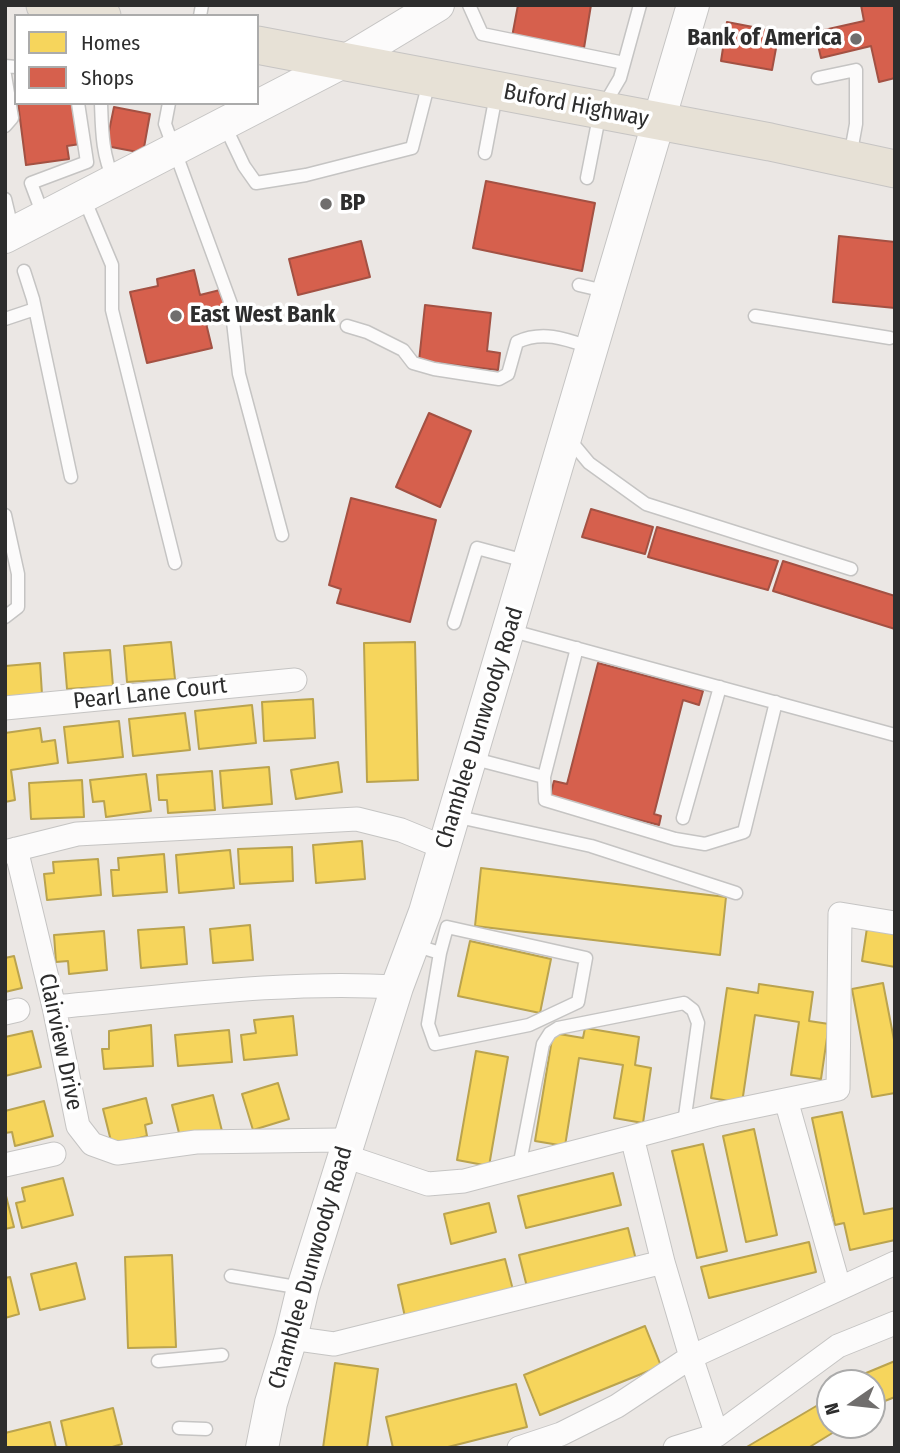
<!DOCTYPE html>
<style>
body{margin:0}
#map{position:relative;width:900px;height:1453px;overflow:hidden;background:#ebe7e4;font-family:"Fira Sans Condensed",sans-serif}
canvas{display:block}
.frame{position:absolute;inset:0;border:7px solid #2d2d2d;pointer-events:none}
.legend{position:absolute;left:14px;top:14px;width:245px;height:91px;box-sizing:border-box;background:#fff;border:2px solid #ababab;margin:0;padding:9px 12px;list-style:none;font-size:21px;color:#2d2d2d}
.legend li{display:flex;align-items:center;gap:14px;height:35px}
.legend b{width:35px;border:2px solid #ababab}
.north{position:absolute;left:816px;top:1369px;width:70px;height:70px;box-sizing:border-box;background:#fff;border:2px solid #ababab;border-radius:50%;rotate:256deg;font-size:19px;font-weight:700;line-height:28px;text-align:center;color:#2d2d2d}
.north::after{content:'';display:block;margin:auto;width:24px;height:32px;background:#706e6d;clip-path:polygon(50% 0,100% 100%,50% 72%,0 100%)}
</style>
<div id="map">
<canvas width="900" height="1453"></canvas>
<div class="frame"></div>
<ul class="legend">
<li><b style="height:19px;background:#f6d55c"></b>Homes</li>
<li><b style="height:19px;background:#d6604d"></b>Shops</li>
</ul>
<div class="north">N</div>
</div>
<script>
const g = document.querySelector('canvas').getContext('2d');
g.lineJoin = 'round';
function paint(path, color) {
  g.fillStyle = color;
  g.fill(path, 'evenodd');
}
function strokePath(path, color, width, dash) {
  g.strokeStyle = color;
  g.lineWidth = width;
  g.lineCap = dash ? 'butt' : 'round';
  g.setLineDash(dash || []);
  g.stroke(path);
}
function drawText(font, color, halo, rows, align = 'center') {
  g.font = font + ' "Fira Sans Condensed",sans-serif';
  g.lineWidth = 7;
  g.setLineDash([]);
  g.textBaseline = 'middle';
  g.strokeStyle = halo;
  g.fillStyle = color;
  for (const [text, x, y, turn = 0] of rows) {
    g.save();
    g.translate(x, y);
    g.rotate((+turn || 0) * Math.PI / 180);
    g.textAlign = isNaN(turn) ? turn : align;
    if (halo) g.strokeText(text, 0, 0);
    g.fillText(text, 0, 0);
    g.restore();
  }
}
const homes = new Path2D(`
 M171 642 175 679 127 682 124 646Z
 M415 642 418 780 367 782 364 643Z
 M110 650 113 686 67 689 64 653Z
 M40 663 42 694 5 698V666Z
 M313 699 315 738 264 741 262 702Z
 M252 705 256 743 199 749 195 711Z
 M185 713 190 750 133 756 129 719Z
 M119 721 123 757 68 763 64 727Z
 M40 728 42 742 55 740 58 763 11 770 15 800 5 802V733Z
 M338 762 342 792 296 799 291 770Z
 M269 767 272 804 223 808 220 771Z
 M212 771 215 810 168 813 167 800H159L157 775Z
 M146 774 151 811 106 817 104 801 93 802 90 780Z
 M82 780 84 817 31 819 29 783Z
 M362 841 365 879 316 883 313 845Z
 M292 847 293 881 240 884 238 849Z
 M230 850 234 888 179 893 176 855Z
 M164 854 167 892 113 896 111 870H119L118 858Z
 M98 859 101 895 47 900 44 874 54 873 53 862Z
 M481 868 726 897 720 955 475 926Z
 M250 925 253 960 213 963 210 929Z
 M184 927 187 964 141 968 138 930Z
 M867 928 895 932V967L862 961Z
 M104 931 107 970 69 974 68 961 56 962 54 935Z
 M470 941 551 959 540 1013 458 996Z
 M14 956 22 988 5 992V958Z
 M883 983 895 1045V1093L872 1097 852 989Z
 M759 984 813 992 809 1021 829 1024 821 1079 791 1075 799 1022 755 1015 742 1103 711 1098 727 988 758 993Z
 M293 1016 297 1055 244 1060 241 1035 256 1033 254 1020Z
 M151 1025 153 1066 104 1069 102 1049H109V1031Z
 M585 1028 639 1037 635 1065 651 1068 643 1123 614 1118 623 1065 579 1058 565 1146 535 1141 553 1033 583 1038Z
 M229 1030 232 1062 178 1066 175 1035Z
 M32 1031 41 1067 5 1076V1037Z
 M476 1051 508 1057 489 1166 457 1160Z
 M278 1083 289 1119 253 1130 242 1094Z
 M213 1095 222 1131 181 1141 172 1105Z
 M146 1098 152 1123 145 1125 147 1136 112 1145 103 1109Z
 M44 1101 53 1136 15 1146 12 1132 5 1133V1111Z
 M842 1112 864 1214 895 1208V1240L850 1250 844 1223 835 1225 812 1118Z
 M754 1129 777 1235 746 1242 723 1136Z
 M703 1144 727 1251 697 1258 672 1151Z
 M613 1173 621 1205 526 1228 518 1196Z
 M63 1178 73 1215 22 1228 16 1203 25 1201 22 1188Z
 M5 1192 14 1227 5 1229Z
 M489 1203 496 1232 451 1244 444 1214Z
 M628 1228 636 1260 527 1287 519 1255Z
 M809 1242 816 1272 709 1298 701 1267Z
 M172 1255 176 1347 128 1348 125 1257Z
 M505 1259 513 1290 405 1317 398 1285Z
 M76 1263 85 1299 40 1310 31 1274Z
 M10 1277 19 1314 5 1318V1278Z
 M645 1326 661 1366 540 1415 524 1375Z
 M895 1361V1397L872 1406V1383H842Z
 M335 1363 378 1369 367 1448H323Z
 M516 1384 527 1427 444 1448H393L386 1417Z
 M818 1405 834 1432 808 1448H745Z
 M113 1408 122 1444 109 1448H67L61 1421Z
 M50 1422 56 1448H5V1433Z`);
paint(homes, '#f6d55c');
strokePath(homes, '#baa34e', 2);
const shops = new Path2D(`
 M518 5H591L584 48 512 37Z
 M861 5H895V78L879 82 871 46 821 58 815 32 864 21Z
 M727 22 779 32 772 70 721 61Z
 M18 103 74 104 80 144 67 146 69 159 26 165Z
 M114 107 150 114 143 153 106 146Z
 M486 181 595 203 582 271 473 248Z
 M839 236 895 242V308L833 302Z
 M361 241 370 277 298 295 289 259Z
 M194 270 200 295 224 289 229 313 205 319 212 348 147 363 130 292 158 286 157 279Z
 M425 305 491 313 487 351 500 353 498 370 419 361Z
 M429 413 471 431 440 507 396 487Z
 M351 498 436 520 410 622 337 603 341 589 329 585Z
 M591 509 653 527 645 554 582 537Z
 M657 527 778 561 768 590 648 557Z
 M783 561 895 596V629L773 591Z
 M598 663 703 691 699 705 683 700 654 814 661 816 659 825 550 797 554 781 567 784Z`);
paint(shops, '#d6604d');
strokePath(shops, '#a35143', 2);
const lane = new Path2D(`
 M469 5 482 34 624 63
 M200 16 202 5
 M5 66 16 67
 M5 75 12 118 5 126
 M818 78 856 70V124L850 157
 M101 103C102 131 102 155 114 180
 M169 103 165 124 231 304 239 374 282 535
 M224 124 244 166 256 183 306 175 412 148 429 82
 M485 153 496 95
 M587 178 600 112 620 78 640 5
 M83 196 112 265V310L175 563
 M5 199 13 232
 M43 215 31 183 87 162 78 103
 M24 271 33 299 71 477
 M579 285 609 292
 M755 316 890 338
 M5 319 35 309
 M347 326 367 332 403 350 413 363 434 369 499 379 508 374 517 342C543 330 566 339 592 348
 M569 439 589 463 646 504 851 569
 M5 515 18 574V607L5 617
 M454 623 477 548 529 562
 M509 630 895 735
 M471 758 544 777 577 648
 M544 777 545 800 675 839 705 844 744 832 776 702
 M454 816 591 846 736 893
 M683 818 720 687
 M414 945 440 953 447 927 586 958 578 1002 529 1025 435 1044 428 1024 440 953
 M519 1167 543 1044 550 1033 558 1028 684 1003 693 1010 698 1023 684 1123
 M231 1276 302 1288
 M158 1361 222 1355
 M179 1428 206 1429`);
const street = new Path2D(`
 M5 708 295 680
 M16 849 54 1007 78 1126 92 1144 117 1153 196 1142 339 1140 348 1142
 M5 852 77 834 357 819 401 830 445 848
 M54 1007C168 997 282 980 397 987
 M5 1013 18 1010
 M786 1100 839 1287
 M632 1137 718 1114 838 1089 840 914 895 923
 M5 1165 54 1154
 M663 1262 691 1357 895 1263
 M291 1338 334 1344 663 1262 632 1137 464 1181 428 1184 345 1156
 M519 1448 561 1434 617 1406 691 1357 717 1435
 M675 1448 717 1435 838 1346 895 1323`);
const secondary = new Path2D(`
 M5 237 345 61 438 5
 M262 1448 271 1403 291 1338 303 1288 397 987 425 912 693 5`);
const primary = new Path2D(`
 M45 5 102 16
 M257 45 770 142 895 169`);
strokePath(lane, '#c5c4c3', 15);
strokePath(street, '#c5c4c3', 25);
strokePath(secondary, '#c5c4c3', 34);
strokePath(primary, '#c6c4c3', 39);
strokePath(new Path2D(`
 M895 93V97`), '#c8c8c8', 3.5, [5, 3.5]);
strokePath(lane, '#fcfbfb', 12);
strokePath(street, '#fcfbfb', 23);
strokePath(secondary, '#fcfbfb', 32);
strokePath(primary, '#e7e1d6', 37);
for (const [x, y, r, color] of [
 [856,39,7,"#706e6d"],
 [326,204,7,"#706e6d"],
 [176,316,7,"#706e6d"]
]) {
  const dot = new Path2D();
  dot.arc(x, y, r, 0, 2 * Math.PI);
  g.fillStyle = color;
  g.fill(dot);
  strokePath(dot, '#fff', 2.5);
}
drawText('bold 23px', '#2d2d2d', '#fff', [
 ["Bank of America",842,39,"right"],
 ["BP",340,204],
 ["East West Bank",190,316]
], 'left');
drawText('23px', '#2d2d2d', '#fff', [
 ["Buford Highway",576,106,11],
 ["Pearl Lane Court",150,694,-6],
 ["Chamblee Dunwoody Road",480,728,-73],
 ["Clairview Drive",60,1042,78],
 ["Chamblee Dunwoody Road",311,1268,-74]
]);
</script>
